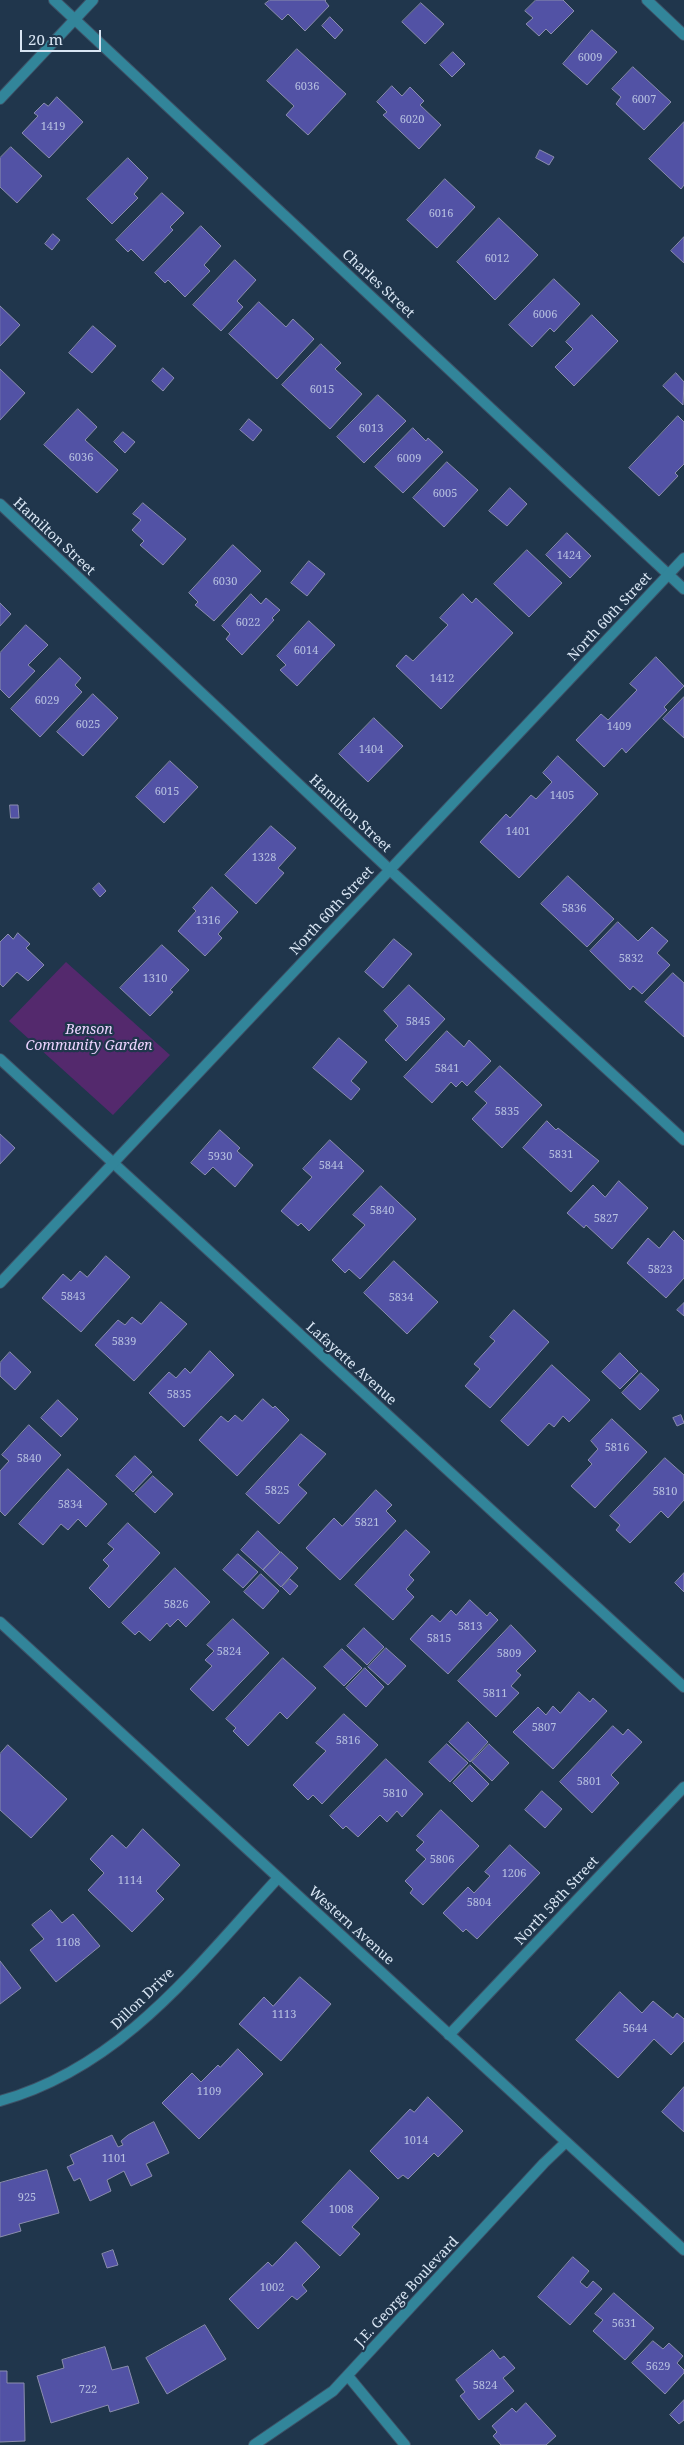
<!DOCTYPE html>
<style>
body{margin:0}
#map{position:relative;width:684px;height:2445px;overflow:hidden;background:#20364c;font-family:"Noto Serif",serif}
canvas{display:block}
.scale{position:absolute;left:20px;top:30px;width:81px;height:22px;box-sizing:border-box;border:2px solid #d8e5f3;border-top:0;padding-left:6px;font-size:15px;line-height:18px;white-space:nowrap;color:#d8e5f3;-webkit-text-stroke:4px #20364c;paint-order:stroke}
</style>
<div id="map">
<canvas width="684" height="2445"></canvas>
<div class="scale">20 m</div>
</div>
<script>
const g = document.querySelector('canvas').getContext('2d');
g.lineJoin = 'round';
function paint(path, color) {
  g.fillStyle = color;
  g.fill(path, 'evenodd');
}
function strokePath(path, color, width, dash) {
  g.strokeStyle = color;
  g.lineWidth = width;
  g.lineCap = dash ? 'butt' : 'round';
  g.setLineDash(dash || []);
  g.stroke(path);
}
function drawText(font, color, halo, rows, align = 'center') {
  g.font = font + ' "Noto Serif",serif';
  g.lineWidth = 4.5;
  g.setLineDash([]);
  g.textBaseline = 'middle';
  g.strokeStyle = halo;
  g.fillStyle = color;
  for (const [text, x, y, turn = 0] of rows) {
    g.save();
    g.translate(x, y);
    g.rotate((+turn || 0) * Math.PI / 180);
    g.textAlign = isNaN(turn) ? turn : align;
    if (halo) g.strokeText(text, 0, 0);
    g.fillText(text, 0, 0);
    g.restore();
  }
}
paint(new Path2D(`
 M66 962 170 1055 113 1115 9 1021Z`), '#54296d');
const building = new Path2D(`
 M270 0H326L325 1 329 6 305 31 288 14 282 20 265 4Z
 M536 0H563L574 11 551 34 546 29 539 36 526 24 533 18 525 11Z
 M421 3 444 24 425 44 402 22Z
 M330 17 343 30 335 39 322 26Z
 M592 30 617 52 587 85 563 64Z
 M297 49 346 94 308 135 286 115 294 106 267 81Z
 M453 52 465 64 452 77 440 65Z
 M633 67 671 102 644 130 616 104 621 97 612 89Z
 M392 86 402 96 410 87 424 101 420 105 441 125 419 149 383 115 387 112 377 102Z
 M57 97 83 122 49 158 22 133 38 116 34 113 44 103 48 106Z
 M684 122V185L681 189 649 159Z
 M11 147 42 176 17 203 0 187V158Z
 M540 150 554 157 549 165 536 158Z
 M128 158 148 178 134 194 138 198 112 224 87 199Z
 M445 179 475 207 437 248 407 220Z
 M162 193 184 213 170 227 173 230 143 261 131 249 128 252 116 240Z
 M499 218 538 255 495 300 457 262Z
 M201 226 221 246 204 265 210 271 185 297 168 280 165 283 155 273Z
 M53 234 60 240 52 250 45 244Z
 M684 237V263L671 251Z
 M235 260 256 280 237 301 243 307 221 331 193 305Z
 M554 279 580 304 554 332 550 328 532 347 509 325Z
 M259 302 286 327 293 319 314 339 277 379 229 334Z
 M0 306 20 325 0 346Z
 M592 315 618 341 574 386 555 367 573 349 566 342Z
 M93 326 116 346 92 373 69 353Z
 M321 344 341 363 335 369 362 394 330 429 282 385Z
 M163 368 174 378 163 391 152 381Z
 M0 369 25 393 0 420Z
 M676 373 684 382 683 405 663 386Z
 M378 395 406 421 364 463 337 437Z
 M78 409 97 427 85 440 118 470 97 493 44 445Z
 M678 416 684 422V464L675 473 678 476 659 496 629 468Z
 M249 419 262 430 253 441 240 430Z
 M413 428 426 441 428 438 443 452 403 493 375 467Z
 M123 432 135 442 125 453 114 442Z
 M447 462 478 490 444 527 413 498Z
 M510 488 527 504 507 526 489 511Z
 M143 503 186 539 163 565 140 545 144 541 132 530 141 520 133 514Z
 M567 533 591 556 570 578 546 555Z
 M233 545 261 571 214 621 195 605 198 602 189 593Z
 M527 550 562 583 529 617 494 584Z
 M309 561 325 574 307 596 291 583Z
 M251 594 261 604 266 598 280 610 272 618 274 620 242 655 226 639 230 634 222 626Z
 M463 594 472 603 476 598 513 633 441 709 396 666 406 655 413 661 448 625 440 618Z
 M0 603 11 614 0 626Z
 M309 621 335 645 297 686 280 670 286 665 277 656Z
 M26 625 48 645 28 665 35 671 9 698 0 689V653Z
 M656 657 684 686 664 707 667 710 626 753 622 748 604 767 576 740 601 714 608 720 637 690 630 684Z
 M60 658 81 678 75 685 82 692 40 737 11 709Z
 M93 694 118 718 83 756 57 732Z
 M684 697V738L663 719Z
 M374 718 403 746 368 782 339 754Z
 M558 756 598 794 519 878 480 842 506 814 510 818 531 795 536 799 552 782 543 773Z
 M170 761 198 787 164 823 136 797Z
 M10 805H18L19 818H11Z
 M271 826 296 848 278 868 284 873 256 904 225 875Z
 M568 876 614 919 587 947 541 904Z
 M99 883 106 891 100 897 93 889Z
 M212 887 238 912 218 934 222 938 205 956 178 931 196 911 193 908Z
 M618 922 638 941 652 927 668 941 657 953 670 965 642 994 633 986 630 990 590 951Z
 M18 933 30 944 26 948 44 965 28 981 17 972 3 987 0 984V942L8 934 13 939Z
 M394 939 412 954 383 988 365 972Z
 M162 945 189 970 170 990 173 992 150 1016 120 988Z
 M673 973 684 983V1037L645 1002Z
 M409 985 445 1019 406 1061 385 1040 398 1026 384 1011Z
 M447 1031 464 1047 469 1040 491 1061 467 1086 462 1081 456 1087 451 1082 432 1103 404 1077Z
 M339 1038 367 1062 351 1081 360 1089 351 1100 313 1068Z
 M500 1066 542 1105 502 1148 472 1119 487 1103 475 1092Z
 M547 1121 556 1130 558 1128 599 1161 571 1192 523 1148Z
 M220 1130 240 1148 237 1151 253 1165 235 1187 213 1167 205 1175 191 1163Z
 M0 1134 15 1148 0 1164Z
 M330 1140 364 1171 309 1231 301 1223 298 1226 281 1211 312 1177 303 1169Z
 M619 1181 648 1208 612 1249 586 1225 584 1228 567 1213 593 1185 605 1197Z
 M381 1186 416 1219 360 1279 349 1269 345 1273 332 1260 365 1225 353 1215Z
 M674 1231 684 1241V1278L666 1298 627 1263 648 1238 659 1248Z
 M106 1256 130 1277 81 1332 42 1298 63 1274 71 1281 80 1271 87 1277Z
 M394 1261 438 1302 407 1334 364 1293Z
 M161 1302 187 1324 134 1381 95 1345 118 1320 125 1325 132 1317 141 1324Z
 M684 1303V1316L677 1310Z
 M514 1310 549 1342 490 1408 465 1386 480 1369 474 1364 495 1341 490 1337Z
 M210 1351 234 1375 184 1427 149 1393 169 1372 176 1378 185 1368 190 1373Z
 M10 1352 31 1372 15 1390 0 1376V1363Z
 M620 1353 638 1371 620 1389 602 1372Z
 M552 1365 590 1400 569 1422 563 1416 554 1427 549 1423 528 1446 501 1421Z
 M641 1373 659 1390 640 1410 622 1393Z
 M263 1399 273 1408 275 1406 289 1420 237 1476 199 1440 221 1416 228 1422 235 1415 242 1421Z
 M58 1400 78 1419 61 1437 41 1418Z
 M681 1415 684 1423 677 1426 673 1418Z
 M612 1419 647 1452 595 1508 571 1486 592 1464 588 1460 598 1449 591 1441Z
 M29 1425 61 1455 5 1516 0 1511V1471L9 1461 2 1455Z
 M301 1434 326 1454 298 1485 307 1493 279 1524 246 1494Z
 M135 1456 152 1472 133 1492 116 1476Z
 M665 1458 684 1475V1500L668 1518 661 1511 630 1543 616 1530 620 1525 610 1516Z
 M68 1469 107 1504 86 1527 78 1519 68 1530 61 1524 43 1545 19 1524Z
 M153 1476 173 1494 155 1513 135 1494Z
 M376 1490 392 1505 386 1511 396 1521 340 1580 306 1548 334 1518 342 1526Z
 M128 1523 160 1553 109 1608 89 1588 109 1566 103 1560 114 1549 108 1544Z
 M406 1530 430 1552 409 1575 414 1580 406 1589 414 1597 393 1620 355 1585Z
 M258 1531 280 1552 263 1570 241 1550Z
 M281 1552 298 1568 281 1587 263 1570Z
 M238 1554 258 1572 243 1588 223 1570Z
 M175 1568 210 1602 186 1627 178 1619 170 1627 167 1623 150 1641 139 1631 135 1635 122 1623Z
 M684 1573V1592L675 1583Z
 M261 1574 279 1591 263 1609 244 1592Z
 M290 1579 298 1586 290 1595 282 1587Z
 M470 1600 487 1616 490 1612 498 1620 448 1674 410 1639 432 1615 440 1622 451 1610 456 1615Z
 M233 1619 269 1653 213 1711 190 1689 212 1666 205 1660 214 1651 207 1645Z
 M511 1625 536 1651 516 1671 521 1675 511 1686 519 1693 496 1717 458 1681Z
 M364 1628 384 1647 367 1665 347 1646Z
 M386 1648 406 1666 388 1685 368 1667Z
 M342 1649 362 1668 344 1686 324 1667Z
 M283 1658 316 1688 287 1719 280 1712 248 1746 233 1731 236 1728 226 1719Z
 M365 1668 384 1687 366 1707 346 1688Z
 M579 1692 590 1702 593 1698 607 1711 553 1769 513 1732 538 1707 546 1715 553 1706 560 1713Z
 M344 1714 378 1745 322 1804 313 1795 308 1800 293 1785 326 1751 316 1743Z
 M468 1722 488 1742 470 1762 449 1742Z
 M613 1726 623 1735 628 1729 642 1742 611 1775 619 1783 592 1813 560 1782Z
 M447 1744 468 1763 450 1782 429 1762Z
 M489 1744 509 1763 492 1781 472 1762Z
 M8 1745 67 1799 31 1838 0 1810V1754Z
 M386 1759 423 1794 402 1817 397 1811 387 1822 380 1815 358 1837 346 1826 343 1829 330 1816Z
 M470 1765 489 1784 472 1802 453 1783Z
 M542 1791 562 1809 545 1828 525 1810Z
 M441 1810 479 1846 423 1905 410 1893 413 1889 405 1881 426 1859 416 1850 424 1842 417 1836Z
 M143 1829 180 1865 156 1891 164 1899 132 1932 88 1890 104 1873 90 1859 112 1835 126 1848Z
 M510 1845 540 1873 477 1939 466 1929 463 1932 443 1913 468 1887 474 1893 490 1876 485 1872Z
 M51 1910 62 1923 73 1914 100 1946 56 1982 30 1950 44 1939 32 1925Z
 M0 1961 21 1988 0 2004Z
 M300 1977 331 2004 281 2061 239 2024 264 1997 273 2006Z
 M620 1992 642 2013 653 2001 673 2018 677 2013 684 2019V2041L671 2055 654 2039 618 2078 576 2040Z
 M238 2049 263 2074 199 2139 162 2103 192 2073 201 2082 218 2065 220 2067Z
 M684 2087V2132L662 2112Z
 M428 2097 463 2131 438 2157 434 2153 408 2179 403 2175 398 2179 370 2151 410 2109 414 2112Z
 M154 2122 169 2153 146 2164 152 2176 131 2186 124 2171 107 2180 111 2191 90 2201 80 2178 74 2181 67 2167 74 2164 70 2155 112 2135 118 2147 123 2145 121 2141 128 2135Z
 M47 2170 59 2213 19 2224 21 2231 0 2237V2183Z
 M350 2170 379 2198 352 2227 360 2234 340 2256 302 2222Z
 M296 2242 320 2267 302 2285 307 2291 297 2300 292 2296 258 2329 229 2299 268 2262 272 2266Z
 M113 2250 118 2265 107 2268 102 2254Z
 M573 2257 589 2271 580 2282 587 2288 593 2281 602 2289 570 2325 538 2297Z
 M614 2293 654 2328 625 2360 593 2331 603 2320 595 2314Z
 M205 2325 226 2359 167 2394 146 2358Z
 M653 2341 663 2349 669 2343 683 2356 677 2363 684 2370V2373L665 2394 632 2363Z
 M105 2347 112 2370 128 2366 139 2403 110 2412 108 2405 51 2423 37 2376 64 2368 62 2360Z
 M493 2350 500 2359 504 2356 515 2368 503 2378 514 2391 479 2420 460 2396 465 2392 456 2380Z
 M0 2371H7V2383H24L25 2441 0 2442Z
 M684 2400V2420L679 2424 670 2415Z
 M526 2403 556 2436 546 2445H501L493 2436 497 2432 492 2426 512 2408 516 2412Z`);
paint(building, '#5252a5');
strokePath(building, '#8a8dad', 1);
const minor = new Path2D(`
 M54 0 684 589
 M647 0 684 35
 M0 99 93 0
 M0 504 390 870 684 1140
 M0 1059 684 1687
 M449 2035 684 1787
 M0 2101C122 2067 196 1967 278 1878
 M348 2376 405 2445
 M254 2445 333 2391 544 2163 566 2142`);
const tertiary = new Path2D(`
 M0 1283 684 558
 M0 1622 684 2250`);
strokePath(minor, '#3d5267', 12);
strokePath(tertiary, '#3d5267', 12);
strokePath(minor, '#32859a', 10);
strokePath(tertiary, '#32859a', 10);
drawText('11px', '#b6c0e0', null, [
 ["6009",590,58],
 ["6036",307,87],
 ["6007",644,100],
 ["6020",412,120],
 ["1419",53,127],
 ["6016",441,214],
 ["6012",497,259],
 ["6006",545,315],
 ["6015",322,390],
 ["6013",371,429],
 ["6036",81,458],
 ["6009",409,459],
 ["6005",445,494],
 ["1424",569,556],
 ["6030",225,582],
 ["6022",248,623],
 ["6014",306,651],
 ["1412",442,679],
 ["6029",47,701],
 ["6025",88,725],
 ["1409",619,727],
 ["1404",371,750],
 ["6015",167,792],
 ["1405",562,796],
 ["1401",518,832],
 ["1328",264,858],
 ["5836",574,909],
 ["1316",208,921],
 ["5832",631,959],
 ["1310",155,979],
 ["5845",418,1022],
 ["5841",447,1069],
 ["5835",507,1112],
 ["5831",561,1155],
 ["5930",220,1157],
 ["5844",331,1166],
 ["5840",382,1211],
 ["5827",606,1219],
 ["5823",660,1270],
 ["5843",73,1297],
 ["5834",401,1298],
 ["5839",124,1342],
 ["5835",179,1395],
 ["5816",617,1448],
 ["5840",29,1459],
 ["5825",277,1491],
 ["5810",665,1492],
 ["5834",70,1505],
 ["5821",367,1523],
 ["5826",176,1605],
 ["5813",470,1627],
 ["5815",439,1639],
 ["5824",229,1652],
 ["5809",509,1654],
 ["5811",495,1694],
 ["5807",544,1728],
 ["5816",348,1741],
 ["5801",589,1782],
 ["5810",395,1794],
 ["5806",442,1860],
 ["1206",514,1874],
 ["1114",130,1881],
 ["5804",479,1903],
 ["1108",68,1943],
 ["1113",284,2015],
 ["5644",635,2029],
 ["1109",209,2092],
 ["1014",416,2141],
 ["1101",114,2159],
 ["925",27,2198],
 ["1008",341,2210],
 ["1002",272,2288],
 ["5631",624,2324],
 ["5629",658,2367],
 ["5824",485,2386],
 ["722",88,2390]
]);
drawText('14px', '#d8e5f3', '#20364c', [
 ["Charles Street",378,284,43],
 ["Hamilton Street",54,537,43],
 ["North 60th Street",610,617,-47],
 ["Hamilton Street",350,814,43],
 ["North 60th Street",332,911,-47],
 ["Lafayette Avenue",351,1364,42],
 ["North 58th Street",557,1901,-47],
 ["Western Avenue",351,1926,42],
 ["Dillon Drive",143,1999,-44],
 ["J.E. George Boulevard",407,2292,-47]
]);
drawText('italic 14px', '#edd4ff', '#20364c', [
 ["Benson",89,1030],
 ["Community Garden",89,1046]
]);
</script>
